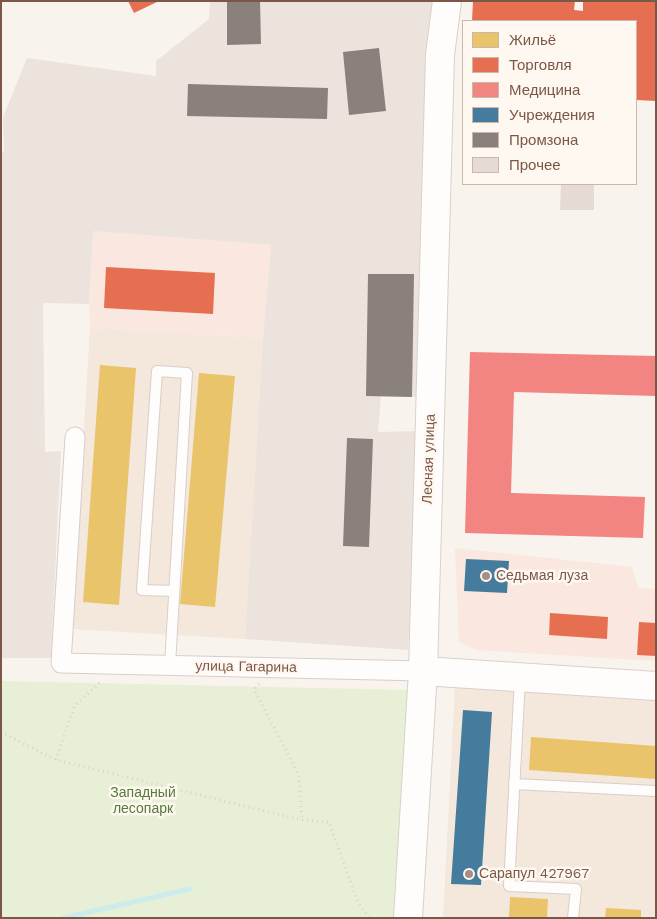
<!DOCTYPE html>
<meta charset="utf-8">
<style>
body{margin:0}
#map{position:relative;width:657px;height:919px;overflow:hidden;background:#f9f3ed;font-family:"Work Sans",sans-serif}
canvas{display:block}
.frame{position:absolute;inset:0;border:2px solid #7b5748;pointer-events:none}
.legend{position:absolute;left:462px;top:20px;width:175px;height:165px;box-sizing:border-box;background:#fff8f0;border:1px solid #cab8ad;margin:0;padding:6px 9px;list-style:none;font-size:15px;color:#7b5748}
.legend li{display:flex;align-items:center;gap:10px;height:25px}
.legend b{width:25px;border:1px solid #cab8ad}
</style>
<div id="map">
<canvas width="657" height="919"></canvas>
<div class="frame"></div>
<ul class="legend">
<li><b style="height:14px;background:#e9c46a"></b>Жильё</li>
<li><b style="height:14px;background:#e76f51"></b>Торговля</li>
<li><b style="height:14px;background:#f28482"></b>Медицина</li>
<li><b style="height:14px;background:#457b9d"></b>Учреждения</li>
<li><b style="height:14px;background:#8a817c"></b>Промзона</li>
<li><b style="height:14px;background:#e6dbd4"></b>Прочее</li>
</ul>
</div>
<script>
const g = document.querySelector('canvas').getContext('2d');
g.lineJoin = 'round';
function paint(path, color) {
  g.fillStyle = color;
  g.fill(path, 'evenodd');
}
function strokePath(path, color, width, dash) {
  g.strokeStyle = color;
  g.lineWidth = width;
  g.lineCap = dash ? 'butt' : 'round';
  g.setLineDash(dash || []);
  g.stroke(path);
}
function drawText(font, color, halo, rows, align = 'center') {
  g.font = font + ' "Work Sans",sans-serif';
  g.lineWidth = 5;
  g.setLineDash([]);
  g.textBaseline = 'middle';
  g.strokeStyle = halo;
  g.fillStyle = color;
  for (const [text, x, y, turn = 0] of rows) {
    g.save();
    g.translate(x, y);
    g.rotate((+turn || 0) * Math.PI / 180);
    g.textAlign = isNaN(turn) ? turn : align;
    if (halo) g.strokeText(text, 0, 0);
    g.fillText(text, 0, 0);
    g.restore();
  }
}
paint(new Path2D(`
 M90 328 263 338 245 639 72 629Z
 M455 686 656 698V918H443Z`), '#f4e7db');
paint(new Path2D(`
 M93 231 271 245 263 338 90 328 89 305Z
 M455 548 632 567 638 588 656 589V661L476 650 459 642Z`), '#f9e7e0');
paint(new Path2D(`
 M210 1H435L418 397 381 396 378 432 418 431 408 650 245 639 263 338 271 245 93 231 89 304 43 303 45 452 61 451 51 658H1V152L4 151 3 117 27 58 156 76V61L209 19Z`), '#ede3dd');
paint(new Path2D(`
 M1 681 409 690 394 918H1Z`), '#e7f0d6');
paint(new Path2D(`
 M100 365 136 368 119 605 83 602Z
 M199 373 235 376 215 607 180 604Z
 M531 737 656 746V779L529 770Z
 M510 897 548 899 547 918H509Z
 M606 908 641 910V918H605Z`), '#e9c46a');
paint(new Path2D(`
 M128 1H159L134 13Z
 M473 1H575L574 10 583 11V1H656V101L636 100V21H472Z
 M106 267 215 273 213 314 104 308Z
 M550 613 608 617 607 639 549 635Z
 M639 622 656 623V656L637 655Z`), '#e76f51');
paint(new Path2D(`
 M470 352 656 356V396L514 392 511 493 645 497 643 538 465 533Z`), '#f28482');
paint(new Path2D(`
 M466 559 509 561 507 593 464 591Z
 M463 710 492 712 481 885 451 884Z`), '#457b9d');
paint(new Path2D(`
 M227 1H260L261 44 227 45Z
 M379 48 386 111 349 115 343 52Z
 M188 84 328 88 327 119 187 116Z
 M368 274H414L412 397 366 396Z
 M347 438 373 439 369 547 343 546Z`), '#8a817c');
strokePath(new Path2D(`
 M63 918 190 889`), '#ccebeb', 5);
paint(new Path2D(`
 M561 184H594V210H560Z`), '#e6dbd4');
const lane = new Path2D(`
 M170 665 187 373 157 371 142 590 174 591
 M520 678 509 886 576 889 573 918
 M514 784 656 791`);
const street = new Path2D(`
 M75 437 61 663 423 671`);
const secondary = new Path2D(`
 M423 671 656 686
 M408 918 423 671 440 55 447 1`);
strokePath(lane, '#d8cec9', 12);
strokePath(street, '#d8cec9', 21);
strokePath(secondary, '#dad0ca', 30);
strokePath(new Path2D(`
 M259 684 254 689 299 775 302 820
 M1 732 56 760 302 820 329 822 357 900 369 918
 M56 760 74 707 101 681`), '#dcd1ce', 3, [1, 4]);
strokePath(lane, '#fefdfc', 10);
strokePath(street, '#fefdfc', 19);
strokePath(secondary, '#fefdfc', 28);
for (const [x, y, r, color] of [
 [486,576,5,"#a78e82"],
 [469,874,5,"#a78e82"]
]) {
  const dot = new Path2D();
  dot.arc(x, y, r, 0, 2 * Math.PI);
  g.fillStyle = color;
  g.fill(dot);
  strokePath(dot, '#fff8f0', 2);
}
drawText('14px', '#7b5748', '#fff8f0', [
 ["Лесная улица",429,459,-88],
 ["улица Гагарина",246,667,1]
]);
drawText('14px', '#7b5748', '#fff8f0', [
 ["Седьмая луза",496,576],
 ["Сарапул 427967",479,874]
], 'left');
drawText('14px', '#547c3c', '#fff8f0', [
 ["Западный",143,793],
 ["лесопарк",143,809]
]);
</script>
